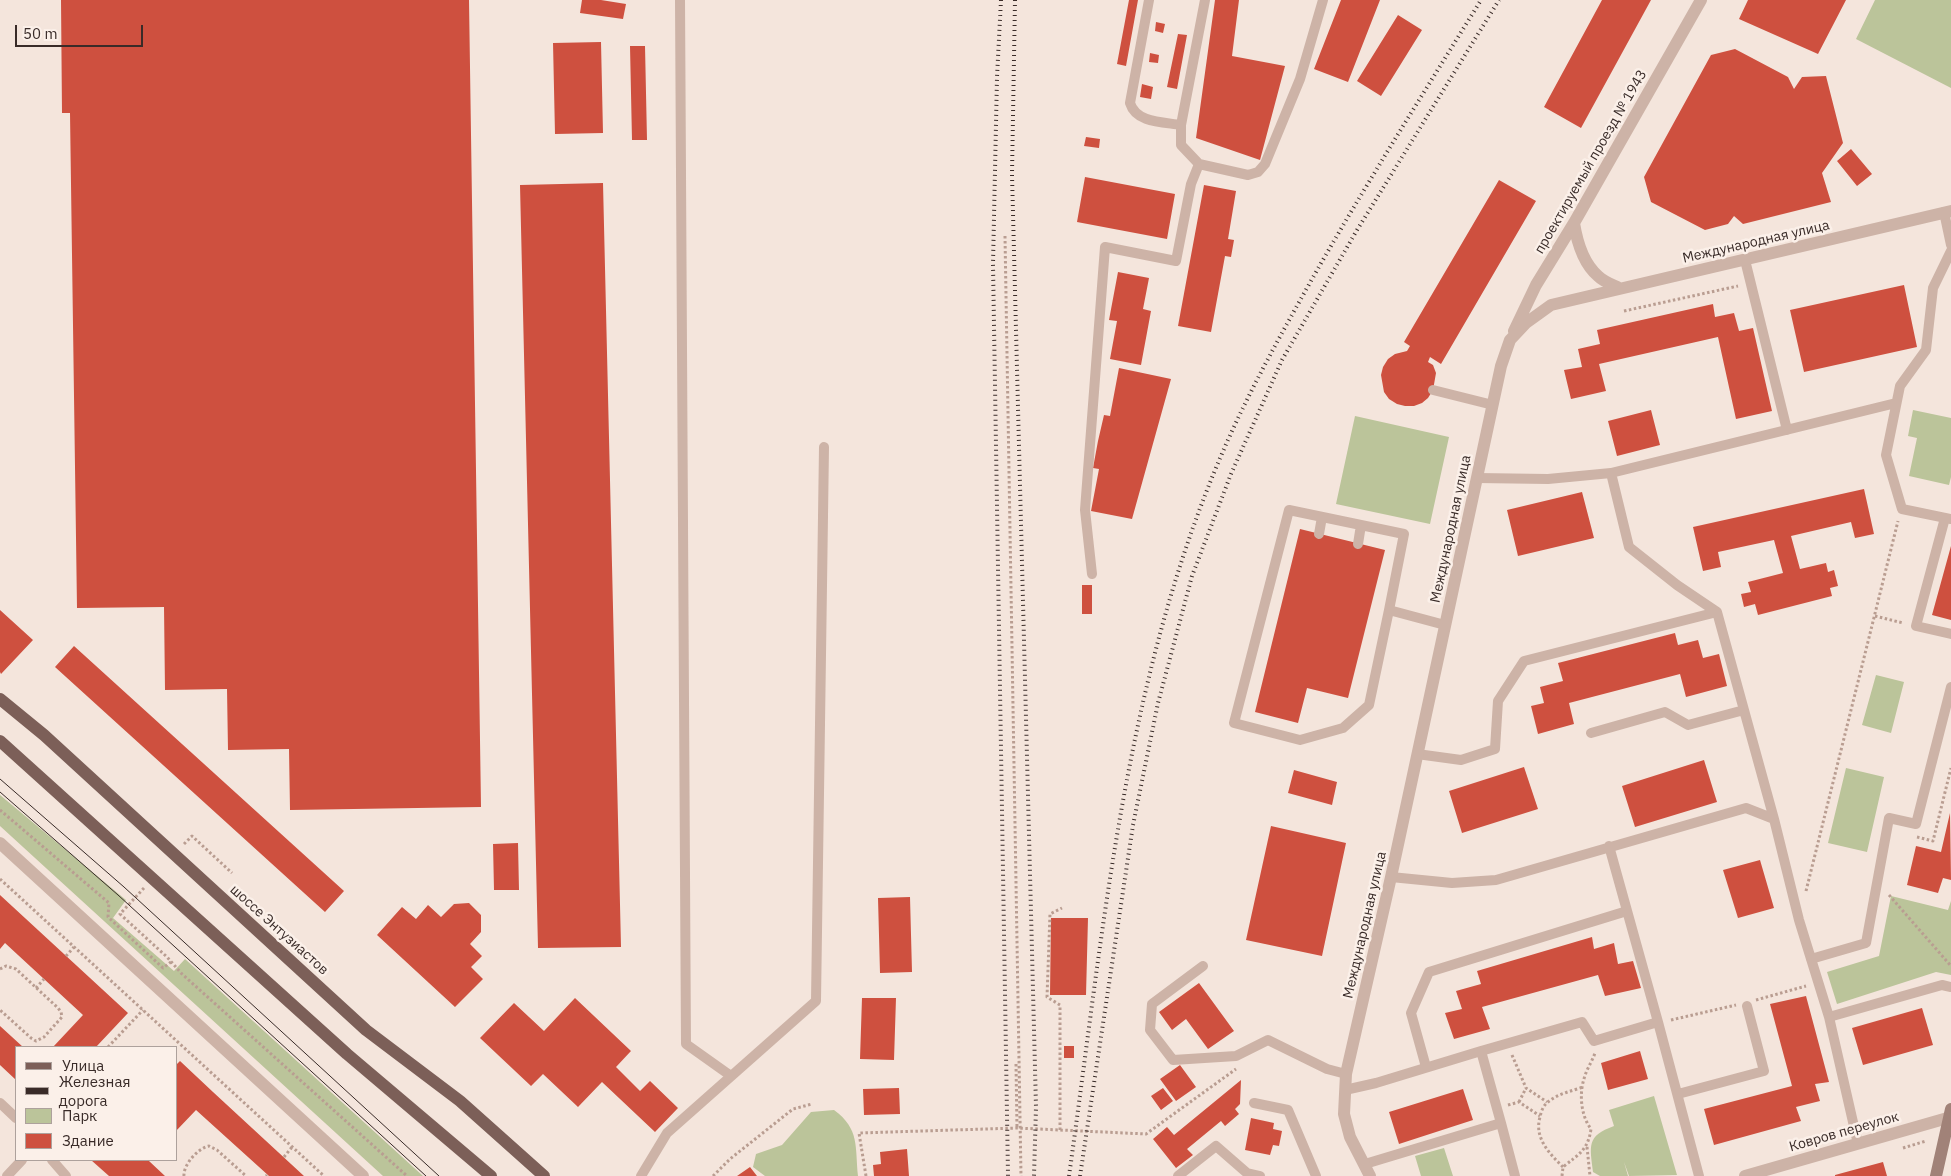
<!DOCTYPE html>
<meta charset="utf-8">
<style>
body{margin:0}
#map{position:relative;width:1951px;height:1176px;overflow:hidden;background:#f4e5dc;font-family:"IBM Plex Sans",sans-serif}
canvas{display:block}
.legend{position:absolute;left:15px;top:1046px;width:162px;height:115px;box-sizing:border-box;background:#fbf0e9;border:1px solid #ada19c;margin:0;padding:6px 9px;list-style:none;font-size:15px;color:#392b28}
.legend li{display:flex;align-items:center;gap:10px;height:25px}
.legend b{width:25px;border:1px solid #ada19c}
.scale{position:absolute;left:15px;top:25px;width:128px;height:22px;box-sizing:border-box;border:2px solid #392b28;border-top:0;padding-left:6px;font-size:15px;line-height:18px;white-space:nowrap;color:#392b28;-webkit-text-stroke:4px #fbf0e9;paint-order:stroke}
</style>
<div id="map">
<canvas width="1951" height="1176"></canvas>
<ul class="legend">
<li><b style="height:6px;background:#7c5f58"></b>Улица</li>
<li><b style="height:6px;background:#392b28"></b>Железная дорога</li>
<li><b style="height:14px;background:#bbc49a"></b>Парк</li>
<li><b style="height:14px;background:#ce503f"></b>Здание</li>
</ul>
<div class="scale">50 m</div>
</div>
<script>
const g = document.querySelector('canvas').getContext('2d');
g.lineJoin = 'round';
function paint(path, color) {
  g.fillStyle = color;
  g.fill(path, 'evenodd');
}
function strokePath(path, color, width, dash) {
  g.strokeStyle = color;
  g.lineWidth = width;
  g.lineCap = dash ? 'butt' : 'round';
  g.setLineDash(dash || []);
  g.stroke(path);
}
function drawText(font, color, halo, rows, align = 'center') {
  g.font = font + ' "IBM Plex Sans",sans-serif';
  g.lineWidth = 5;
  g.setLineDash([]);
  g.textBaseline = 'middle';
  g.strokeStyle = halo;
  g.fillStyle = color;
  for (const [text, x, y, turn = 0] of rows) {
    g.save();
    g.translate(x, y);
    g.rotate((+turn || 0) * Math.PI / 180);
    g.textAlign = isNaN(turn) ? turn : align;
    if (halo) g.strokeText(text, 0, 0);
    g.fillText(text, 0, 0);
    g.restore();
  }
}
paint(new Path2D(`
 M1875 0H1951V88L1856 39Z
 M1913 410 1951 418V477L1949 485 1909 476 1917 438 1908 436Z
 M1355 416 1449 437 1430 524 1336 504Z
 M1876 675 1904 682 1891 733 1862 725Z
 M1846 768 1884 777 1867 852 1828 843Z
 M0 795 126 900 113 918 174 971 185 959 423 1176H383L0 826Z
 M1891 896 1948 910 1951 901V975L1936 972 1837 1004 1827 972 1879 956Z
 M1654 1096 1677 1175 1629 1176 1624 1162 1628 1176H1600L1593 1172C1590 1146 1586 1136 1614 1126L1609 1110Z
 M834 1110C860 1129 855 1147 858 1176H765L753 1167 756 1154 782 1145 811 1112Z
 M1444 1148 1453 1176H1421L1415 1156Z`), '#bbc49a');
paint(new Path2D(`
 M61 0H469L481 807 290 810 289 749 228 750 227 689 165 690 164 607 77 608 70 113H62Z
 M582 0H601L626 4 623 19 580 13Z
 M1129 0H1138L1126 66 1117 64Z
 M1215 0H1239L1232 56 1285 66 1260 160 1196 138Z
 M1341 0H1380L1348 82 1314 69Z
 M1602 0H1651L1581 128 1544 107Z
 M1748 0H1846L1818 54 1739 19Z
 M1398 15 1422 30 1381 96 1357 81Z
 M1156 22 1165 24 1163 33 1155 31Z
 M1178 34 1187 35 1177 89 1167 87Z
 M601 42 603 133 555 134 553 43Z
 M630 46H645L647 140H632Z
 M1735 49 1788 77 1794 89 1802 77 1826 76 1843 143 1822 173 1831 202 1743 224 1734 216 1728 224 1705 230 1651 202 1644 177 1711 55Z
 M1150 53 1159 55 1158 63 1149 62Z
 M1142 84 1153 87 1151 99 1140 97Z
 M1086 137 1100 139 1099 148 1084 146Z
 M1851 149 1872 174 1857 186 1837 161Z
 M1085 177 1175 194 1167 239 1077 222Z
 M1499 180 1536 201 1441 364 1430 357 1428 362 1433 365 1436 373 1433 390 1428 398 1422 403 1414 406H1405L1397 404 1389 399 1384 392 1381 375 1383 367 1388 359 1395 354 1407 351 1410 346 1404 342Z
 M603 183 621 947 538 948 520 185Z
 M1204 185 1236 191 1228 239 1234 240 1231 257 1225 256 1211 332 1178 326Z
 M1118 272 1149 278 1143 309 1151 311 1141 365 1110 359 1117 321 1109 320Z
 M1904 285 1917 347 1804 372 1790 310Z
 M1713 304 1715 317 1734 313 1739 331 1753 328 1772 411 1736 419 1718 337 1599 364 1606 391 1571 399 1564 370 1582 367 1578 349 1600 344 1597 330Z
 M1119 368 1171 379 1132 519 1091 511 1099 469 1093 468 1098 441 1104 415 1110 416Z
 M1651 410 1660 445 1617 456 1608 421Z
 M1864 489 1874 534 1855 538 1851 522 1791 536 1800 569 1826 563 1828 572 1834 570 1838 586 1830 588 1832 596 1758 615 1755 604 1744 607 1741 594 1751 592 1748 582 1783 573 1774 540 1718 552 1721 567 1703 571 1693 527Z
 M1582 492 1594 538 1518 556 1507 510Z
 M1300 529 1385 550 1348 698 1307 688 1298 723 1255 712Z
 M1951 546V620L1932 615Z
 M1082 585H1092V614H1082Z
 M0 610 33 640 1 674 0 672Z
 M1675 633 1678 645 1698 640 1703 658 1719 654 1727 686 1686 697 1680 674 1569 703 1574 724 1538 734 1531 706 1544 703 1540 687 1563 681 1558 663Z
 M74 646 344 891 325 912 55 667Z
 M1704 760 1717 802 1635 827 1622 786Z
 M1524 767 1538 809 1462 833 1449 791Z
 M1294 770 1337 782 1332 805 1288 793Z
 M1950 813 1951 880 1943 878 1938 893 1907 885 1916 846 1941 852Z
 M1271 826 1346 843 1322 956 1246 940Z
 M518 843 519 890H494L493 844Z
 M1760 860 1774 908 1738 918 1723 870Z
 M0 895 128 1013 96 1047H53L83 1015 5 943 0 949Z
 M910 897 912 972 880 973 878 898Z
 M469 903 481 915V932L470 944 482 956 471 967 483 979 455 1007 377 935 402 907 416 919 428 905 441 917 454 904Z
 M1051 918H1088L1086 995H1050Z
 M1592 937 1594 949 1614 943 1618 964 1633 961 1641 988 1605 996 1598 975 1482 1007 1490 1029 1454 1039 1445 1013 1462 1009 1456 991 1481 984 1477 971Z
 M1199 983 1234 1031 1208 1049 1186 1019 1172 1030 1159 1012Z
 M1806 996 1829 1082 1815 1084 1820 1101 1796 1107 1801 1121 1714 1145 1704 1109 1792 1086 1770 1004Z
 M575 998 631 1051 616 1067 640 1091 650 1081 678 1108 655 1132 602 1082 578 1107 543 1074 531 1086 480 1038 514 1003 544 1031Z
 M862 998H896L894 1060 860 1059Z
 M1922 1008 1933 1045 1863 1065 1852 1028Z
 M0 1026 23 1047H16V1080L0 1065Z
 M1064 1046H1074V1058H1064Z
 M1640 1051 1648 1079 1608 1090 1601 1063Z
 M180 1061 213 1092 304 1176H269L196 1110 176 1131V1065Z
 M1180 1065 1196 1087 1176 1101 1160 1079Z
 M1241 1080 1240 1104 1235 1109 1239 1114 1225 1126 1221 1121 1187 1149 1193 1155 1176 1168 1153 1139 1167 1127 1174 1135Z
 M899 1088 900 1114 864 1115 863 1089Z
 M1163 1088 1173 1101 1161 1110 1151 1096Z
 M1463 1089 1473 1120 1399 1144 1389 1112Z
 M1251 1118 1274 1123 1273 1129 1282 1131 1279 1146 1273 1145 1270 1155 1245 1150Z
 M907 1149 909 1176H874L873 1165 881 1164 880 1152Z
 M91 1160H150L149 1161 165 1176H109Z
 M1883 1162 1887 1176H1835V1175Z
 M750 1167 757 1176H737Z`), '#ce503f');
strokePath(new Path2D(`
 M1005 236 1021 1176
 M1624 311 1738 286
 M1875 616 1903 623
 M0 810 109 903 108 917 163 968 171 962
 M1917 837 1933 841 1951 768
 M184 844 192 836 232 873
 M0 879 324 1176
 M144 888 120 914 167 957 182 974 407 1176
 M1806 891 1898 521
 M1889 895 1951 966
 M66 956 74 947
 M0 969 6 966 16 969 58 1008 61 1012 62 1017 44 1037 36 1041 31 1038 0 1010
 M36 988 44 979
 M1756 1000 1806 986
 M1671 1020 1736 1005
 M108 1047 143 1010
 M1512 1055 1526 1088 1547 1102
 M1016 1064 1017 1128
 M1519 1102 1526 1088
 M1508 1105 1519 1102 1540 1116
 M1060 1130V1005L1047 997 1050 914 1062 908
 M1587 1147 1590 1176
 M1903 1148 1926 1141
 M284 1157 292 1147
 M1563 1167C1549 1153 1534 1138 1540 1117 1541 1112 1543 1106 1547 1103 1556 1094 1572 1091 1583 1087
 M184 1176C183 1165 198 1148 209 1146L217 1150 246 1176
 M266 1176 267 1175
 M713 1176 730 1159 793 1109 812 1104
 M866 1176 859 1133 1017 1128 1146 1134 1236 1069
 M1562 1176 1563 1167C1579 1154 1588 1150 1591 1129 1581 1116 1579 1094 1584 1079 1586 1070 1592 1062 1595 1053`), '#b99d91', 3, [2.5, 2.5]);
strokePath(new Path2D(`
 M680 0 686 1044 731 1076
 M1149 0 1130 103C1136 123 1163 122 1181 125
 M1205 0 1181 125V145L1199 164 1248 175 1258 172 1265 164 1300 79 1323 0
 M1944 212 1951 245
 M1951 251 1933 288 1926 350 1900 386 1886 455 1902 509 1951 519
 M1745 260 1787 430
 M1433 390 1493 405
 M1611 473 1629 547 1677 585 1717 612 1774 819
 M1477 478 1548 479 1611 473 1896 403
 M1945 518 1916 626 1951 634
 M1319 534 1322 517
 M1358 544 1361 525
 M1092 574 1085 510 1105 247 1176 261 1191 184 1199 164
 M1389 610 1404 534 1289 510 1234 723 1300 740 1343 728 1369 705 1389 610 1445 625
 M1591 733 1665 712 1688 725 1744 710
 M1417 754 1461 760 1495 749 1498 701 1524 661 1717 612
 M1609 846 1658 1022
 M1391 877 1452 883 1496 880 1746 808 1774 819 1799 920 1829 1017 1858 1144
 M1811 959 1866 943 1889 818 1916 824 1951 687
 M1203 966 1152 1004 1150 1030 1173 1060 1236 1056 1268 1040 1327 1069 1346 1074
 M1829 1017 1942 985 1951 987
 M1481 1051 1582 1022 1594 1041 1658 1022 1699 1176
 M1426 1067 1411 1013 1429 972 1627 911
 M1345 1090 1376 1083 1481 1051 1501 1123 1365 1164
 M1678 1094 1764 1071 1747 1006
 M0 1103 16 1118
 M1254 1103 1288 1110 1316 1176
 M1501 1123 1515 1176
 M52 1160 66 1176
 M7 1176 22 1160
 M641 1176 667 1133 816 1001 824 447
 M1178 1176 1216 1146 1247 1173 1260 1176`), '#cdb3a7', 10);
strokePath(new Path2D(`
 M1574 223C1577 242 1583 263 1598 276 1604 282 1613 285 1619 288
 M1514 331 1536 285 1574 223 1701 0
 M0 843 363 1176
 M1370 1176 1350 1137 1344 1114 1346 1074 1391 877 1501 366 1510 340 1526 323 1551 305 1951 211
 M1745 1176 1951 1117`), '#cdb3a7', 12);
strokePath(new Path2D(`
 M1936 1176 1951 1109`), '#a18278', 12);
strokePath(new Path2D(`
 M0 699 44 735 366 1030 460 1101 544 1176
 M0 741 347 1054 491 1176`), '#7c5f58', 12);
strokePath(new Path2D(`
 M0 779 124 887 439 1176
 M0 792 118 895 426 1176`), '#392b28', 1);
strokePath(new Path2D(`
 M1001 0 997 77 993 264 1008 1176
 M1015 0 1012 174 1036 1107 1034 1176
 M1069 1176C1103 936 1123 689 1218 463 1243 403 1275 345 1307 288 1362 190 1422 96 1481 0
 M1080 1176 1133 825 1158 703 1192 576 1231 474 1282 360 1357 230 1499 0`), '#392b28', 4, [1, 4]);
drawText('14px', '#392b28', '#fbf0e9', [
 ["проектируемый проезд № 1943",1591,162,-60],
 ["Международная улица",1756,242,-13],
 ["Международная улица",1451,529,-78],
 ["Международная улица",1365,925,-77],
 ["шоссе Энтузиастов",279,930,42],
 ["Ковров переулок",1844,1132,-16]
]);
</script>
